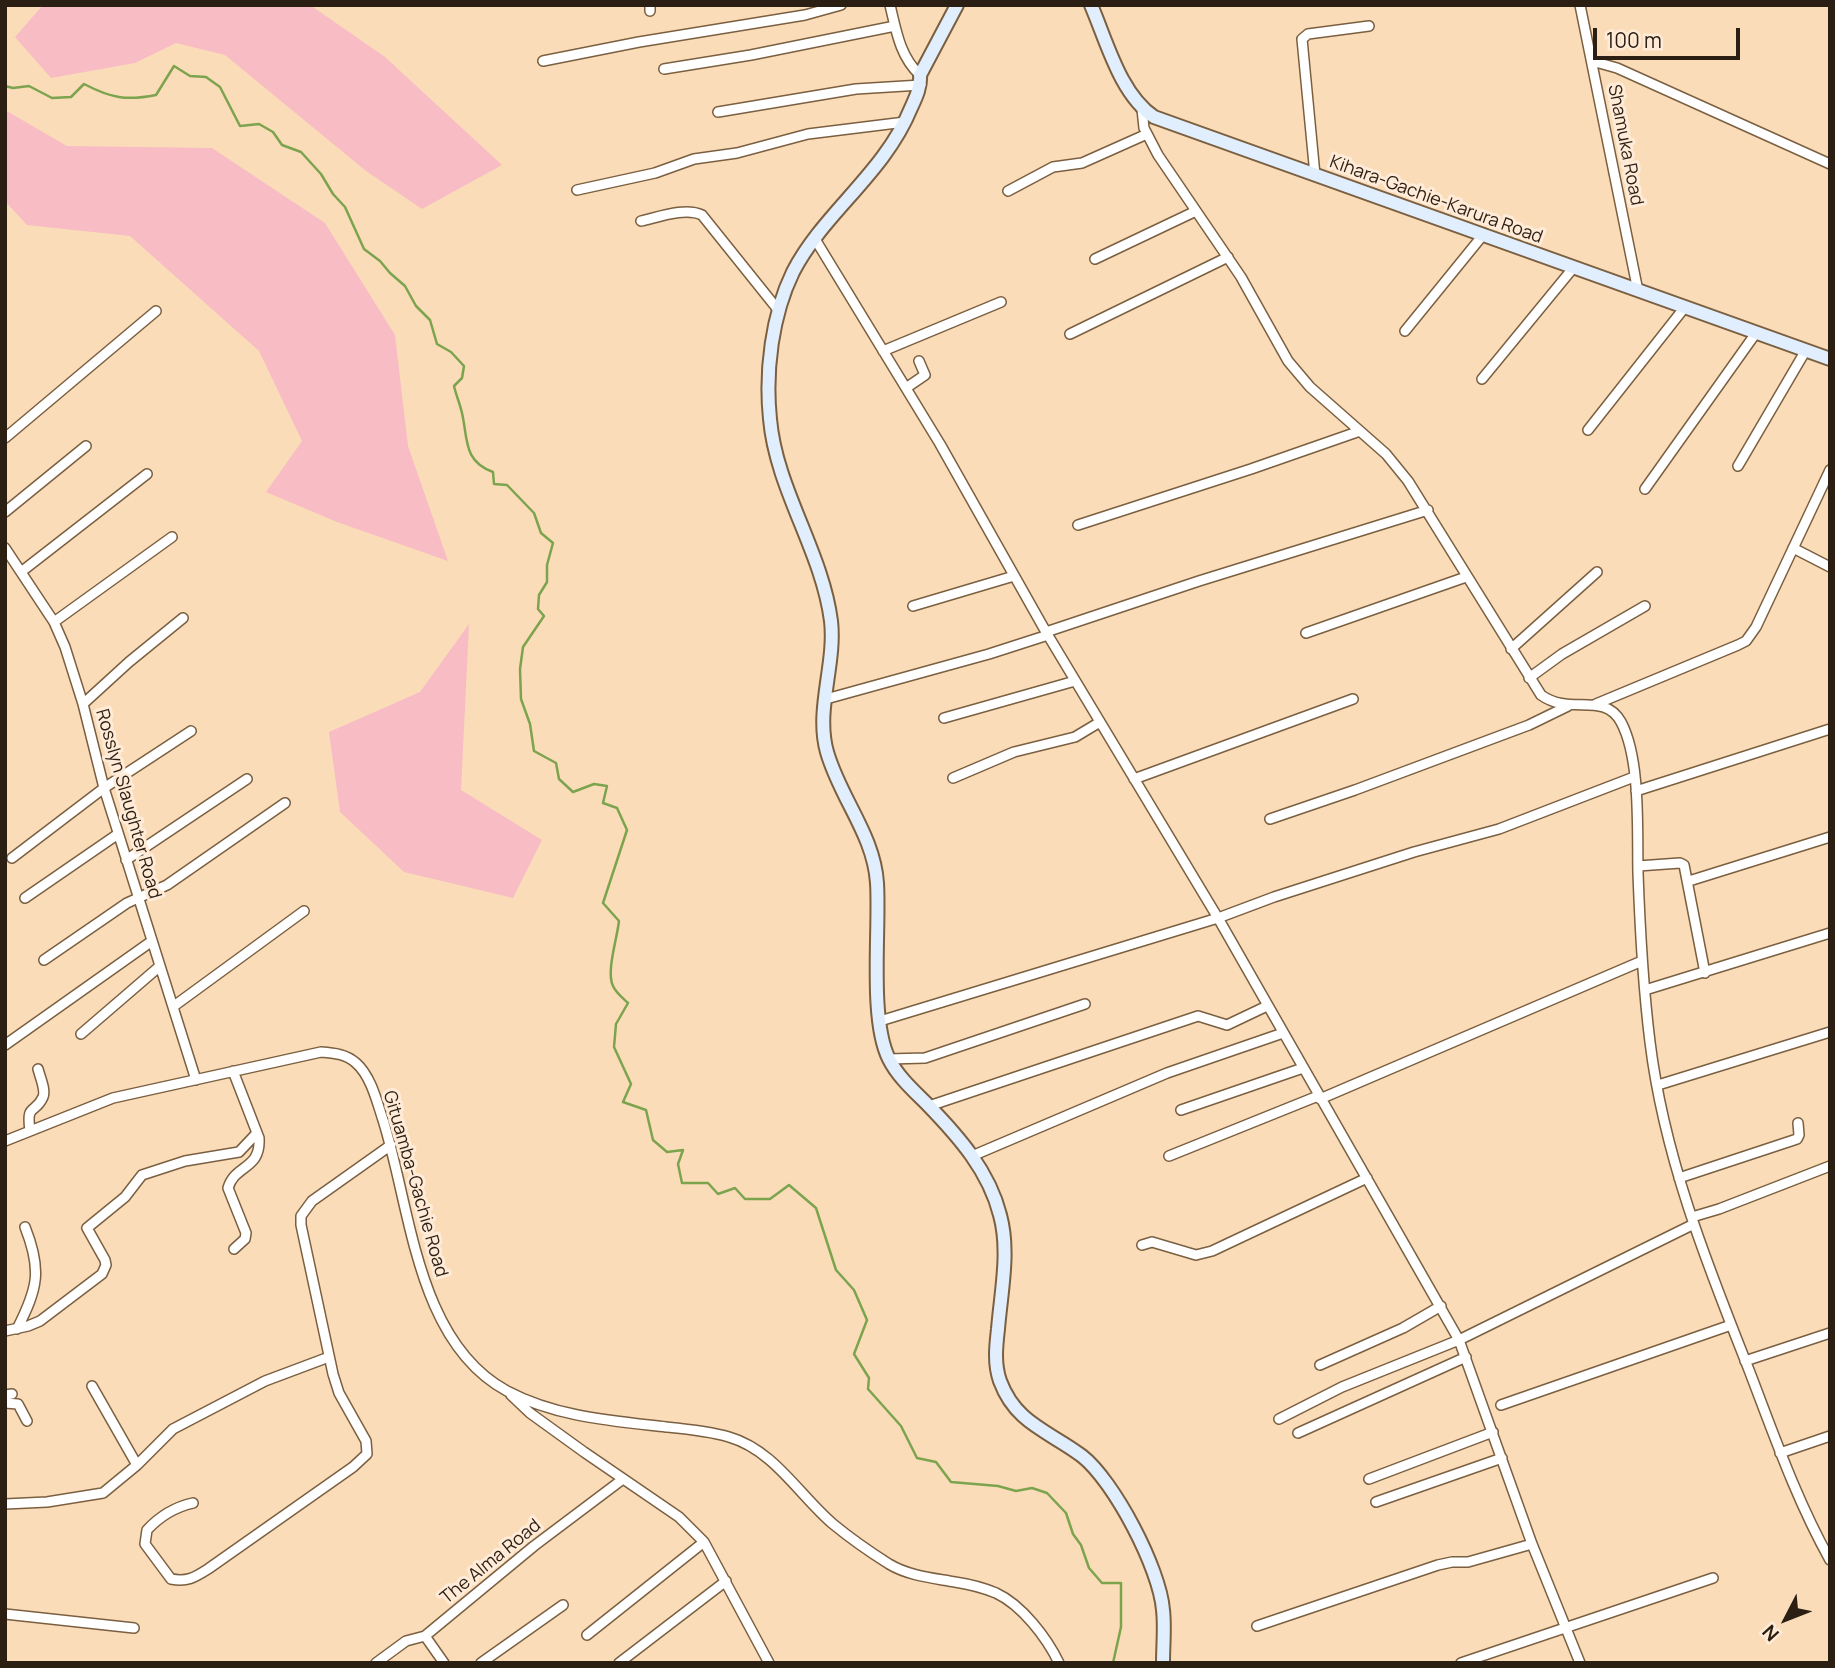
<!DOCTYPE html>
<style>
body{margin:0}
#map{position:relative;width:1835px;height:1668px;overflow:hidden;background:#fbdcb9;font-family:Manrope,sans-serif}
canvas{display:block}
.frame{position:absolute;inset:0;border:7px solid #2a1f12;pointer-events:none}
.north{position:absolute;left:1751px;top:1584px;width:70px;height:70px;-webkit-text-stroke:5px #ffebd7;paint-order:stroke;rotate:228deg;font-size:19px;font-weight:700;line-height:28px;text-align:center;color:#2a1f12}
.north::after{content:'';display:block;margin:auto;width:24px;height:32px;background:#2a1f12;clip-path:polygon(50% 0,100% 100%,50% 72%,0 100%)}
.scale{position:absolute;left:1593px;top:28px;width:147px;height:32px;box-sizing:border-box;border:4px solid #2a1f12;border-top:0;padding-left:9px;font-size:21px;line-height:24px;white-space:nowrap;color:#2a1f12;-webkit-text-stroke:5px #ffebd7;paint-order:stroke}
</style>
<div id="map">
<canvas width="1835" height="1668"></canvas>
<div class="frame"></div>
<div class="north">N</div>
<div class="scale">100 m</div>
</div>
<script>
const g = document.querySelector('canvas').getContext('2d');
g.lineJoin = 'round';
function paint(path, color) {
  g.fillStyle = color;
  g.fill(path, 'evenodd');
}
function strokePath(path, color, width, dash) {
  g.strokeStyle = color;
  g.lineWidth = width;
  g.lineCap = dash ? 'butt' : 'round';
  g.setLineDash(dash || []);
  g.stroke(path);
}
function drawText(font, color, halo, rows, align = 'center') {
  g.font = font + ' Manrope,sans-serif';
  g.lineWidth = 6;
  g.setLineDash([]);
  g.textBaseline = 'middle';
  g.strokeStyle = halo;
  g.fillStyle = color;
  for (const [text, x, y, turn = 0] of rows) {
    g.save();
    g.translate(x, y);
    g.rotate((+turn || 0) * Math.PI / 180);
    g.textAlign = isNaN(turn) ? turn : align;
    if (halo) g.strokeText(text, 0, 0);
    g.fillText(text, 0, 0);
    g.restore();
  }
}
paint(new Path2D(`
 M43 5H310L385 57 502 165 422 209 366 171 225 55 176 43 135 63 51 78 15 37Z
 M5 110 67 146 212 148 325 223 395 335 408 446 448 561 337 522 266 492 302 441 259 351 130 236 27 225 5 201Z
 M469 624 461 790 542 840 513 898 404 872 340 812 329 732 420 692Z`), '#f7bcc4');
strokePath(new Path2D(`
 M5 86 13 88 29 86 52 98 71 97 84 84C111 98 126 101 156 95L174 66 190 76 206 77 220 87 240 126 259 124 273 132 282 145 301 152 321 174 333 194 345 207 364 249 380 261 390 273 405 286 416 306 430 320 437 344 451 352 464 366 462 378 454 386C456 395 460 404 462 413 468 439 463 461 493 472L494 484 507 485 534 513 541 533 553 543 547 565V582L539 595 538 609 544 616 523 647 520 669 521 699 530 724 534 751 556 763 559 779 573 792 594 784 607 786 603 803 617 808 627 830 603 903 619 921C617 939 606 972 613 986 616 993 623 998 628 1003L616 1024 614 1047 631 1084 623 1102 646 1110 653 1140 667 1152 683 1150 678 1164 682 1183H708L718 1194 735 1188 745 1199H770L789 1185 816 1208 836 1270 854 1290 867 1320 854 1354 869 1378 868 1389 901 1426 917 1458 936 1462 951 1482 998 1486 1016 1491 1032 1488 1047 1493 1066 1513 1073 1534 1081 1545 1089 1568 1102 1583H1121V1627L1113 1663`), '#7ca34e', 2.5);
const street = new Path2D(`
 M650 5V11
 M890 5C896 30 900 57 920 75
 M1580 5 1638 291
 M543 61 639 42 805 15 841 5
 M1592 61 1617 68 1830 164
 M664 69 751 55 895 26
 M1142 109 1144 128 1158 155 1241 277 1288 361 1310 387 1386 454 1408 481 1541 695C1570 716 1604 691 1621 722 1641 759 1637 831 1638 873 1640 930 1643 986 1650 1042 1664 1157 1707 1264 1749 1370 1774 1435 1796 1499 1830 1560
 M718 112 856 89 921 85
 M1315 175 1302 39 1308 34 1369 26
 M577 190 655 173 694 159 737 153 808 134 905 122
 M1008 191 1053 167 1082 163 1147 134
 M641 221C659 217 685 207 702 215L779 311
 M815 239 940 444 1046 632 1218 918 1459 1340 1532 1544 1580 1663
 M1095 259 1196 211
 M1405 331 1483 235
 M1070 334 1228 257
 M883 351 1001 302
 M1482 379 1574 267
 M906 388 925 375 919 361
 M1588 430 1685 307
 M5 438 156 311
 M1738 466 1806 350
 M1645 489 1756 333
 M5 512 86 446
 M1078 525 1251 469 1360 431
 M5 548 54 622 65 647 83 704 104 788 196 1080
 M1793 548 1830 567
 M21 572 147 474
 M913 606 1014 576
 M54 622 172 537
 M1046 632 1199 581 1428 510
 M1306 633 1466 577
 M1511 649 1597 572
 M1529 678 1562 654 1645 606
 M826 699 989 654 1048 635
 M83 704 129 662 183 618
 M1596 704 1738 645 1746 641 1756 627 1830 470
 M944 718 1075 681
 M953 778 1014 752 1075 737 1100 722
 M1134 779 1353 699
 M1636 791 1830 729
 M1270 819 1355 790 1529 725 1568 706
 M12 858 104 788 191 731
 M126 860 247 779
 M1638 866 1680 863 1684 865 1705 973
 M1689 881 1830 837
 M25 898 118 834
 M44 960 127 903 167 885 285 803
 M1645 990 1830 933
 M174 1006 304 911
 M880 1021 1218 918 1274 897 1414 852 1499 829 1634 777
 M81 1034 160 966
 M5 1045 152 941
 M889 1059 925 1058 1085 1004
 M233 1071 259 1138C261 1170 235 1164 228 1188L246 1233 245 1239 234 1249
 M1658 1085 1830 1032
 M1320 1099 1642 961
 M929 1106 1198 1016 1227 1025 1267 1006
 M1181 1110 1303 1068
 M30 1131C26 1102 35 1115 43 1097 46 1090 40 1077 38 1069
 M5 1141 113 1098 321 1052C334 1053 346 1054 356 1063 371 1076 377 1102 383 1120 411 1208 416 1342 507 1391 556 1417 613 1421 666 1427 687 1429 709 1431 729 1437 774 1450 799 1495 833 1524 850 1538 870 1552 889 1564 909 1576 933 1578 955 1582 968 1584 984 1588 996 1593 1022 1605 1047 1638 1059 1663
 M972 1156 1167 1073 1283 1033
 M1169 1156 1318 1096
 M1679 1178 1797 1139 1799 1135 1798 1123
 M1692 1217 1719 1209 1830 1166
 M1142 1245 1152 1242 1196 1255 1212 1251 1367 1178
 M17 1329C38 1288 42 1270 25 1227
 M5 1331 28 1326 40 1321 102 1274 106 1265 105 1260 87 1228 125 1197 142 1175 185 1161 239 1152 257 1133
 M1745 1361 1830 1333
 M1320 1365 1403 1328 1441 1306
 M92 1386 137 1465
 M5 1395 12 1394
 M511 1395 530 1413 584 1452 679 1517 704 1542 769 1663
 M5 1403 18 1404 27 1421
 M1501 1405 1731 1325
 M1279 1419 1342 1387 1459 1340 1694 1224
 M1298 1433 1466 1357
 M1780 1453 1830 1436
 M1369 1479 1493 1432
 M1376 1502 1502 1458
 M193 1503C175 1507 160 1516 147 1530L145 1544 171 1579C187 1582 194 1578 208 1569L353 1467 367 1454 366 1441 339 1393 333 1374 301 1225V1216L312 1201 391 1145
 M5 1504 47 1502 103 1493 137 1465 173 1429 265 1381 329 1357
 M5 1614 134 1628
 M1257 1626 1438 1565 1452 1562H1468L1532 1544
 M587 1635 704 1542
 M425 1636 444 1663
 M376 1663 406 1641 425 1636 534 1546 623 1479
 M481 1663 563 1605
 M619 1663 726 1581
 M1461 1663 1713 1578`);
const secondary = new Path2D(`
 M957 5 920 75C921 87 916 97 911 108 884 174 824 212 793 272 772 315 765 371 770 419 776 489 822 551 831 621 836 664 815 710 827 752 840 798 874 835 877 883 880 929 869 1020 889 1059 898 1077 914 1091 928 1105 959 1137 989 1171 1000 1215 1010 1251 1001 1292 998 1329 996 1346 994 1364 1000 1381 1016 1424 1049 1431 1082 1456 1114 1481 1160 1569 1163 1610 1165 1627 1163 1645 1163 1663
 M1091 5C1107 42 1120 94 1154 117L1830 359`);
strokePath(street, '#7a5f40', 12);
strokePath(secondary, '#7a5f40', 16);
strokePath(street, '#fff', 9);
strokePath(secondary, '#e0eefe', 12);
drawText('18px', '#2a1f12', '#ffebd7', [
 ["Shamuka Road",1625,145,79],
 ["Kihara-Gachie-Karura Road",1436,200,20],
 ["Rosslyn Slaughter Road",128,804,74],
 ["Gituamba-Gachie Road",415,1184,74],
 ["The Alma Road",491,1562,-39]
]);
</script>
